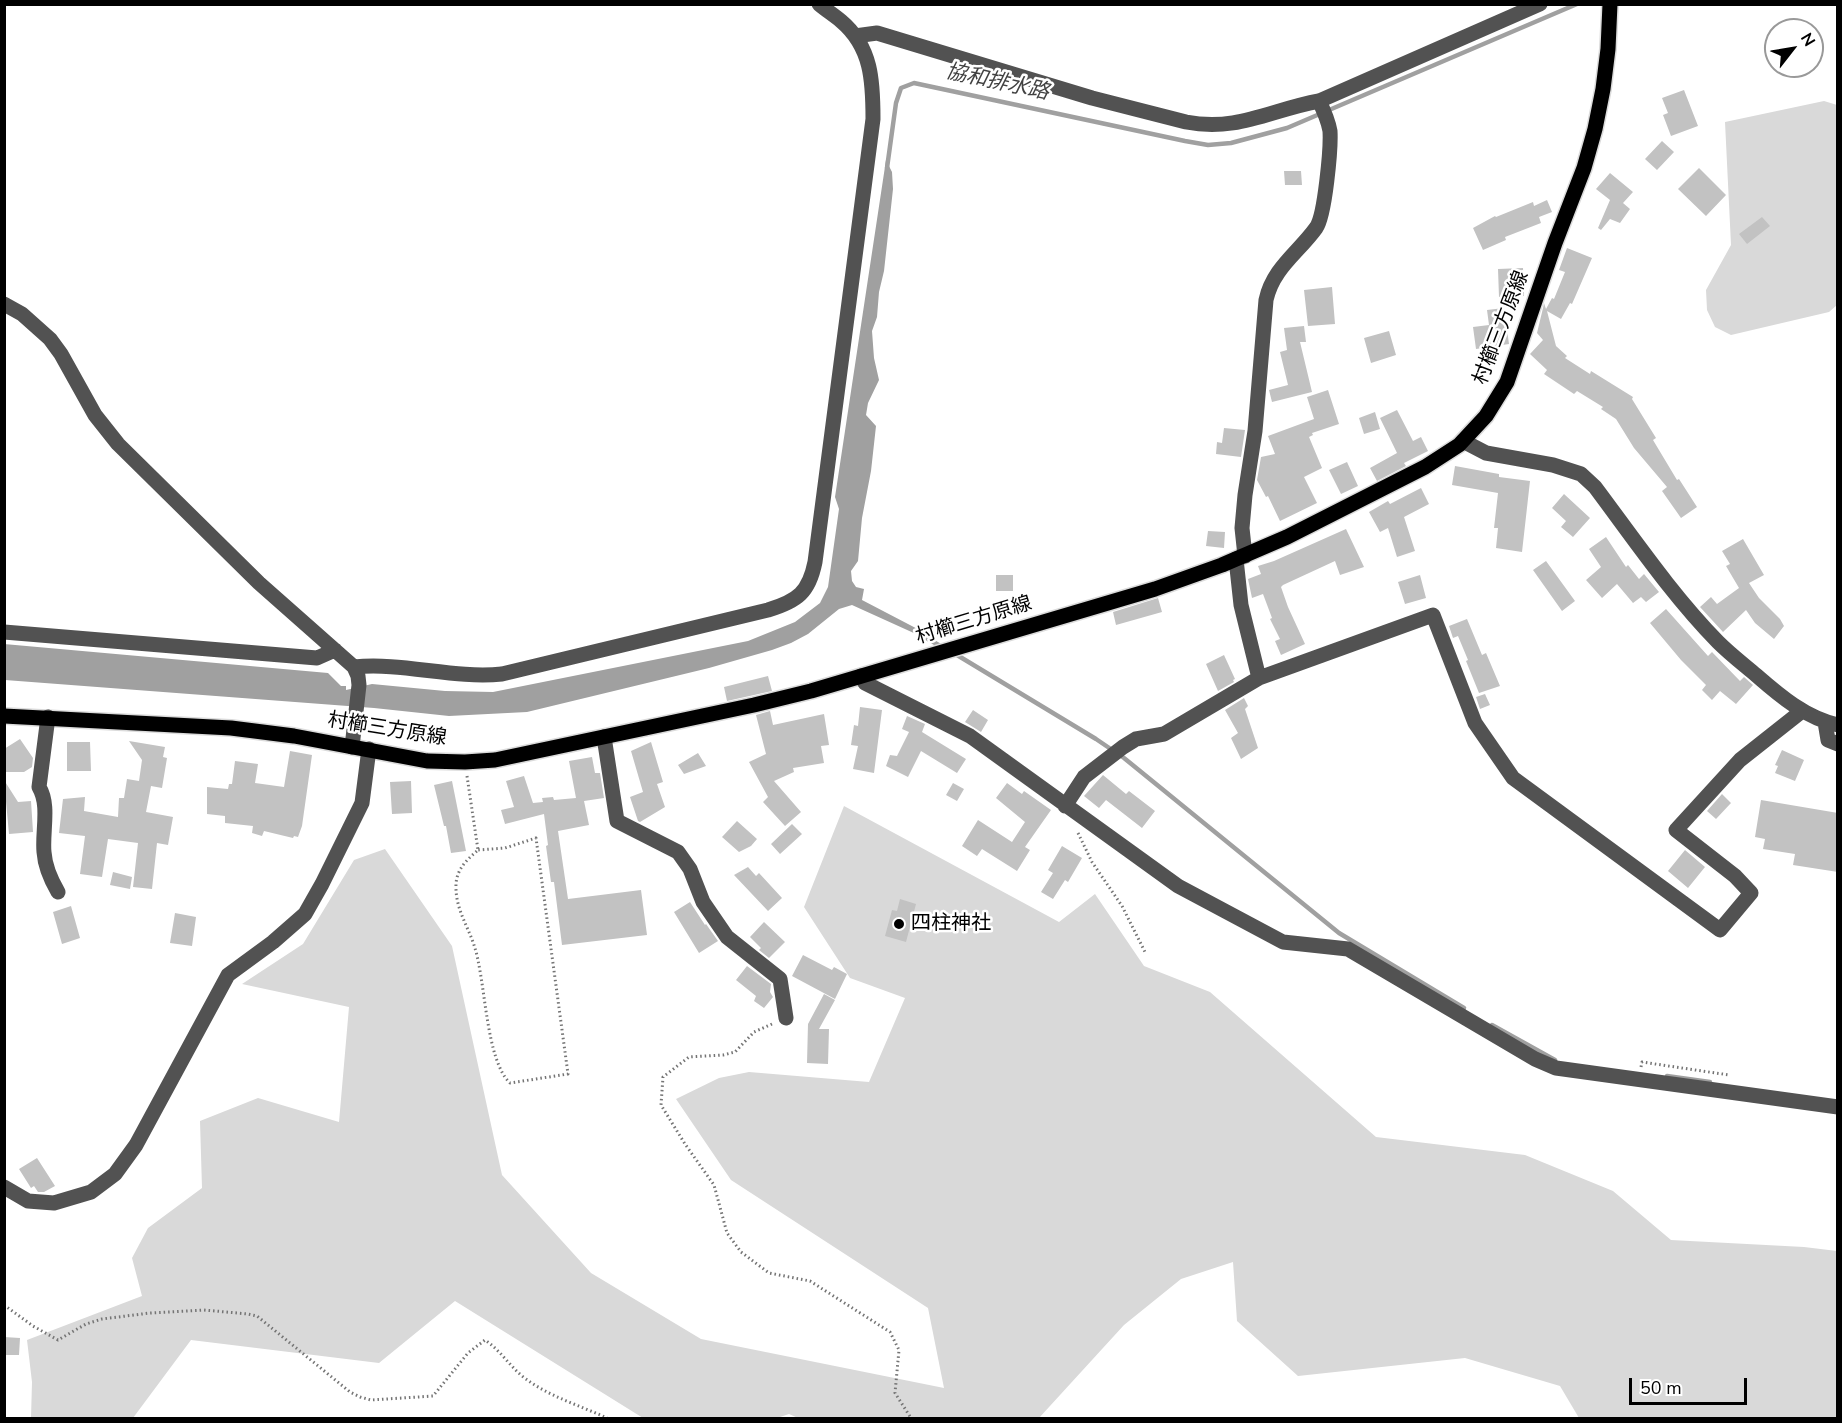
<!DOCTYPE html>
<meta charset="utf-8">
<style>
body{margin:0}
#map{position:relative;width:1842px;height:1423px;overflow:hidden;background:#fff;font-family:"Nunito Sans",sans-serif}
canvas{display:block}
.frame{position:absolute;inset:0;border:6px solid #000;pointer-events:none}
.north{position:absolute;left:1764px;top:18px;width:60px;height:60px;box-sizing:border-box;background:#fff;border:2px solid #999;border-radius:50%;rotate:59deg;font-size:16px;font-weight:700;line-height:24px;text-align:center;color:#000}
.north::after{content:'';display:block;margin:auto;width:21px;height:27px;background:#000;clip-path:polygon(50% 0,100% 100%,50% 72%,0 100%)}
.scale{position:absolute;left:1629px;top:1378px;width:118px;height:27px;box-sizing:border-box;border:3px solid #000;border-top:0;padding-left:8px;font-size:18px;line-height:21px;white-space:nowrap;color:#000;-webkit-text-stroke:4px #fff;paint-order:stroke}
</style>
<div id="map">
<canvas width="1842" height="1423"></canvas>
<div class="frame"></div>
<div class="north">N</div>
<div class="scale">50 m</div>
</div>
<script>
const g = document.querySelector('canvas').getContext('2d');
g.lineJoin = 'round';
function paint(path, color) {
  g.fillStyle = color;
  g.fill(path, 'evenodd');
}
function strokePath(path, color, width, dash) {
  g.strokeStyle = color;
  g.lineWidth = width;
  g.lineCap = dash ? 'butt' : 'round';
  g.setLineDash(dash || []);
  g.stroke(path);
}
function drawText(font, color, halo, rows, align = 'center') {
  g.font = font + ' "Nunito Sans","Noto Sans JP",sans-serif';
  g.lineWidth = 5;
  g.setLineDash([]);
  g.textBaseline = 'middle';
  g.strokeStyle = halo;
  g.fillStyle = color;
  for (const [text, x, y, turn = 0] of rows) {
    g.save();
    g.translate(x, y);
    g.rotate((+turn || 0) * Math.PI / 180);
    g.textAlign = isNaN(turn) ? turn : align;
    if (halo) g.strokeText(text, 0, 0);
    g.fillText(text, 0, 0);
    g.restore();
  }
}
paint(new Path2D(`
 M1824 101 1837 105V305L1829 312 1731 335 1715 327 1707 310 1706 290 1731 245 1725 122Z
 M844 806 1059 922 1095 894 1144 966 1210 992 1376 1137 1525 1155 1613 1191 1671 1240 1804 1247 1837 1251V1418H1579L1560 1386 1465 1358 1298 1376 1237 1321 1233 1262 1181 1279 1124 1325 1039 1418H798L789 1414 777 1418H643L455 1301 379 1363 191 1340 133 1418H31L32 1382 27 1340 142 1296 132 1258 148 1228 202 1188 200 1121 258 1098 339 1122 349 1007 242 984 303 944 354 860 385 849 452 946 502 1175 591 1273 701 1339 944 1388 928 1308 731 1180 676 1099 719 1078 749 1072 869 1082 905 998 850 978 804 907Z`), '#d9d9d9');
paint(new Path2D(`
 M886 160 892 172 893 189 884 271 879 292 877 317 872 331 874 358 879 380 868 403 866 415 876 426 871 471 862 518 858 561 851 571 852 581 856 587 864 589 862 600 931 636 927 639 852 605 839 609 808 634 791 643 772 650 709 668 527 712 449 716 374 708 5 680 4 644 328 673 341 686H346V690L372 684 445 691 493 692 748 641 795 622 820 603 828 587 839 509 835 497Z`), '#a0a0a0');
strokePath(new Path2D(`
 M887 168 896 103 901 88 914 83 1185 141 1208 145 1231 143 1287 128 1577 4
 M923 636 942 647
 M952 652 1096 739 1124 758 1339 933 1464 1008
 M1492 1025 1555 1060
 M1667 1076 1710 1082`), '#a0a0a0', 4.5);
paint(new Path2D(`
 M1684 90 1698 126 1671 136 1663 115 1668 113 1662 98Z
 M1662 141 1674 152 1657 170 1645 159Z
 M1699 168 1726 195 1706 216 1678 189Z
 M1284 171H1301L1302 185H1285Z
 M1610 173 1633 192 1623 203 1630 209 1620 223 1610 219 1601 230 1598 228 1610 200 1596 189Z
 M1547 200 1552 212 1539 217 1541 223 1505 237 1506 240 1483 250 1473 228 1495 216 1496 217 1533 202 1534 206Z
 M1762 217 1770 226 1747 244 1739 234Z
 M1567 248 1592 258 1572 304 1570 303 1561 319 1547 311 1556 346 1567 356 1565 358 1590 374 1591 371 1633 397 1632 399 1656 438 1653 440 1677 480 1679 479 1697 507 1681 518 1662 491 1667 487 1634 448 1616 419 1601 409 1603 407 1577 391 1574 394 1544 374 1547 370 1530 354 1543 340 1537 333 1543 308 1544 303 1546 309 1552 298 1554 299 1565 272 1559 270Z
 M1523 268 1524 296 1499 297 1498 269Z
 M1332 287 1335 324 1308 326 1304 290Z
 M1504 308 1509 344 1476 349 1473 327 1489 325 1487 310Z
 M1304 326 1306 342H1300L1312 392 1272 402 1269 390 1288 385 1280 352 1287 350 1284 328Z
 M1389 331 1396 355 1371 363 1364 338Z
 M1328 390 1339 424 1312 433 1313 435 1309 437 1322 468 1304 477 1317 503 1280 521 1268 496 1266 497 1257 480 1261 457 1275 454 1268 436 1314 419 1307 397Z
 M1397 410 1413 441 1421 437 1428 451 1404 463 1406 466 1377 481 1370 468 1397 453 1380 418Z
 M1375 412 1380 429 1364 434 1359 418Z
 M1224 428 1245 430 1241 457 1216 454 1217 442 1222 443Z
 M1347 462 1358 486 1341 494 1329 470Z
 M1455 466 1499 474V477L1530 481 1522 552 1496 548 1498 528H1494L1498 493 1452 485Z
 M1421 488 1429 504 1404 517 1415 551 1397 557 1388 528 1380 532 1369 512 1388 501 1390 504Z
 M1564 494 1590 518 1573 537 1561 527 1566 521 1552 508Z
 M1346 529 1364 567 1340 575 1335 561 1283 585 1281 587 1288 607 1305 644 1281 655 1275 641 1280 639 1270 619 1272 618 1263 594 1252 598 1248 579 1261 574 1258 566 1274 561Z
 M1208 531 1225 532 1224 548 1206 546Z
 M1606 537 1626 567 1628 565 1639 579 1644 574 1659 592 1646 602 1641 597 1633 603 1617 584 1602 598 1586 580 1601 567 1589 549Z
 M1743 539 1764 575 1749 583 1759 598 1780 619 1784 626 1774 639 1755 623 1746 610 1723 632 1700 607 1711 597 1717 604 1739 588 1726 566 1730 564 1722 551Z
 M1546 561 1575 601 1562 611 1533 570Z
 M996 575H1013V591H996Z
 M1420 575 1426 598 1405 604 1398 582Z
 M1158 598 1162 612 1116 625 1113 612Z
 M1666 609 1708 656 1712 652 1740 681 1744 677 1753 685 1736 704 1720 691 1712 700 1702 690 1706 685 1681 660 1650 623Z
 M1467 619 1482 655 1486 653 1500 686 1479 693 1466 661 1468 660 1458 636 1453 638 1449 626Z
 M1224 655 1235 679 1233 680 1234 682 1218 691 1206 664Z
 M768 676 772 691 727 701 724 687Z
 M1485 694 1490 705 1480 709 1476 697Z
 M1244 698 1248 706 1245 709 1258 748 1241 759 1231 738 1238 733 1225 710Z
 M860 707 882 710 874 773 853 769 858 746 851 745 854 725 858 726Z
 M973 710 988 720 981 732 965 722Z
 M770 711 773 725 824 714 829 745 821 746 824 763 793 768 794 772 774 781 801 812 785 826 763 802 768 797 749 762 766 754 756 715Z
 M907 716 925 724 922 732 966 759 957 773 921 751 908 777 886 766 890 755 897 756 909 732 902 729Z
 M20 739 33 758 32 767 24 772H4V749Z
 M129 741 165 747 163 757 167 758 162 788 151 786 146 812 173 817 168 845 157 843 152 889 133 887 138 843 108 839 102 877 80 874 85 836 59 833 63 799 85 797 84 811 118 817 119 798H124L127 779 139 781 142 760Z
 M67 742H90L91 771H67Z
 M651 742 663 782 657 784 665 807 640 822 638 821 630 797 643 792 631 751Z
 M1782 750 1804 760 1795 781 1775 773 1778 766 1775 765Z
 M290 751 312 755 302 826 298 837 294 836 293 838 264 831 262 836 252 833 253 826 225 823V816L207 814V787L228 789 229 784H232L235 761 258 764 255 783 284 787Z
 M698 753 706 766 684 774 678 765Z
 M592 757 595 773H600L604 798 584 801 589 825 558 831 568 899 641 890 647 935 562 945 554 882H551L546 846 548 845 544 814 505 824 501 810 514 807 506 781 524 776 533 803 543 802 542 798 553 797 554 800 576 798 569 761Z
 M1103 775 1126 794 1129 791 1155 811 1142 828 1106 800 1099 808 1084 796Z
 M4 780 18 802 31 801 33 832 9 834Z
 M411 781 412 813 392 814 390 782Z
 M452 781 466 851 451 853 446 826H444L434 785Z
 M953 783 964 789 957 801 946 795Z
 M1007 783 1022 794 1024 791 1051 810 1025 847 1030 850 1017 871 982 849 977 856 962 846 978 820 1012 842 1025 822 996 798Z
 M1722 794 1731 803 1716 819 1707 811Z
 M1761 800 1838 813V872L1793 865 1795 854 1763 849 1765 839 1755 837Z
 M737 821 757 839 751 846 739 852 722 837Z
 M792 824 802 834 780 854 771 844Z
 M1062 846 1082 858 1068 882 1065 880 1053 899 1041 892 1053 873 1048 870Z
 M1685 850 1705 867 1688 888 1668 871Z
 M748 867 756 876 759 873 782 898 768 911 734 875Z
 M113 872 132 877 130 889 110 885Z
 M900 899 916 904 906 942 885 936 892 910 897 911Z
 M690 902 705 925 706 924 718 941 699 953 674 912Z
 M71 906 80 938 62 944 53 912Z
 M175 913 196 917 192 946 170 943Z
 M764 922 785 942 769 958 759 950 761 948 750 937Z
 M803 955 832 970 834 967 847 974 835 999 792 976Z
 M747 966 771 984 770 992 773 997 764 1008 754 1001 756 996 736 980Z
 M824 994 835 1000 819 1029H829L828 1064 807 1063 808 1024Z
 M37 1158 55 1186 44 1192H38L34 1186 31 1188 19 1169Z
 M4 1337 20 1338 19 1355H4Z`), '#c2c2c2');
const major = new Path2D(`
 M4 716 231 728 294 736 427 761 465 762 495 760 754 705 811 691 1155 589 1222 565 1287 537 1425 467 1459 445 1486 416 1507 382 1555 243 1584 168 1595 129 1603 89 1608 49 1610 4`);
strokePath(major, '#dbdbdb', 18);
strokePath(new Path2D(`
 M467 776 478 850C468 859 457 868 456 884 455 908 467 924 474 945 486 980 485 1059 510 1083L568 1074 536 838 505 848 478 850
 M1078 833 1092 862 1122 906 1146 954
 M772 1024 754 1032 735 1052 723 1055 689 1057 663 1077 661 1105 685 1144 714 1185 727 1233 741 1252 769 1273 810 1281 890 1332 899 1350 895 1393 911 1418
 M1641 1067 1642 1062 1729 1075
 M4 1305 33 1326 58 1340 86 1324 102 1319 150 1313 204 1310 248 1314 257 1316 350 1392 360 1397 371 1400 433 1396 468 1353 485 1340C500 1350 509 1365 522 1376 547 1396 579 1405 607 1418`), '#747474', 3, [1.5, 3]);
strokePath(new Path2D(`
 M855 36 877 33 1092 98 1186 122C1237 132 1270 110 1319 101L1540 4
 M4 304 22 314 50 339 61 354 95 415 118 444 259 583 354 667 358 676 359 685 352 747
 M1463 441 1486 453 1553 465 1581 474 1595 487C1634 539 1672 595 1718 642 1730 654 1743 664 1756 675 1780 696 1806 718 1838 725
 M1245 556 1242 528 1245 495 1255 431 1266 300C1273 268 1298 253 1316 228 1325 216 1331 148 1330 131 1328 120 1324 111 1319 101
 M1236 559 1241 605 1259 678
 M4 632 317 658 335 650
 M354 667C403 662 453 679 502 674L768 610C798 601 809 592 815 562L873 119C873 82 872 47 841 21 834 15 826 10 819 4
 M861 676 865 683 970 736 1178 886 1283 942 1348 949 1535 1059 1556 1068 1838 1107
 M48 717 39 787C50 805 42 832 44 852 45 867 51 880 58 892
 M1825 722 1828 740 1838 744
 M604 737 617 821 678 852 690 869 703 902 727 937 780 979 786 1018
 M1065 806 1084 777 1123 747 1136 739 1164 734 1259 678 1433 615 1475 723 1513 778 1720 930 1751 893 1735 876 1676 830 1740 760 1802 711
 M4 1187 28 1201 54 1203 91 1192 115 1174 136 1145 228 975 273 942 305 914 322 884 362 803 369 749`), '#525252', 15);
strokePath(major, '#000', 15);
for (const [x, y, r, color] of [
 [899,924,6,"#000"]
]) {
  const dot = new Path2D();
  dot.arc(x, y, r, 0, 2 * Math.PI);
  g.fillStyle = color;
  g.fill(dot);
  strokePath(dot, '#fff', 2);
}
drawText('20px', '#000', '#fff', [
 ["村櫛三方原線",1502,328,-69],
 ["村櫛三方原線",974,621,-17],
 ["村櫛三方原線",387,730,9]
]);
drawText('20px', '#000', '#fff', [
 ["四柱神社",911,924]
], 'left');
drawText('italic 21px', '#414141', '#fff', [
 ["協和排水路",997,83,12]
]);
</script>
